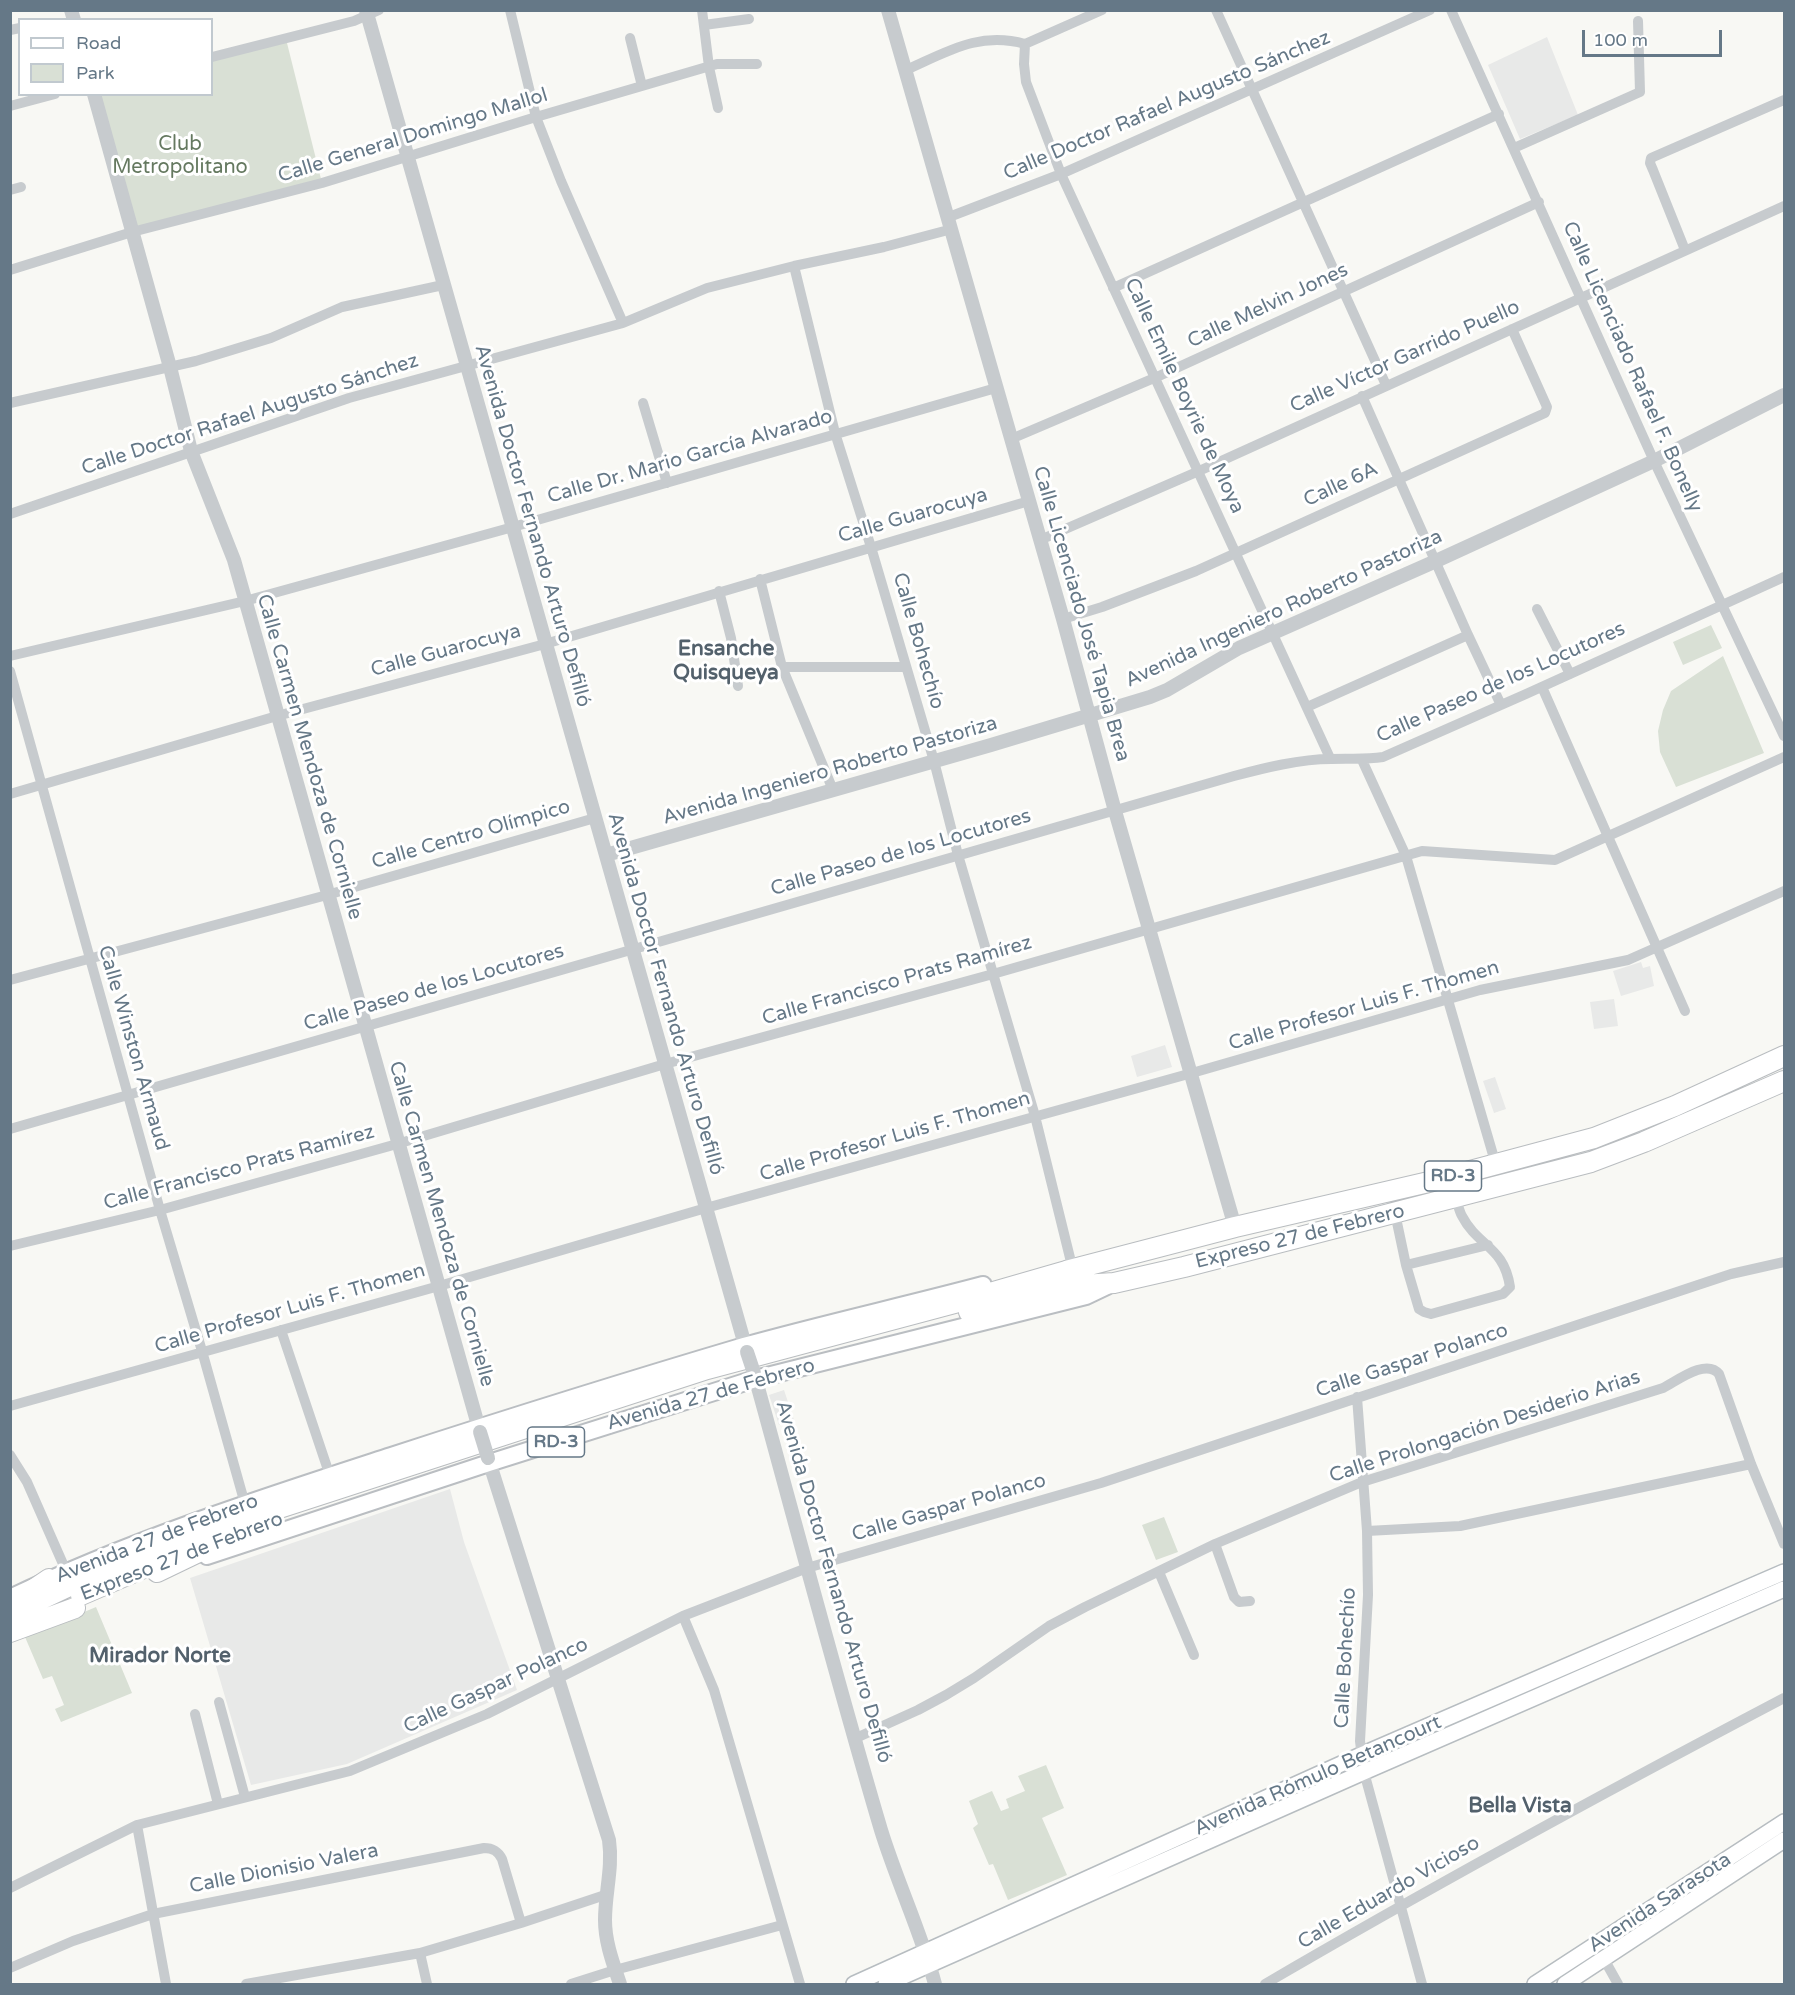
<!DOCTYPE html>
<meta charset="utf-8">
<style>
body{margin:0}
#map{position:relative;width:1795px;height:1995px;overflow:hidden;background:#f8f8f4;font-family:"Varela Round",sans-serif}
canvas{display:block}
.frame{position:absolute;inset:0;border:12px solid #657887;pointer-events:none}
.legend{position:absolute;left:18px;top:18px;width:195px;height:78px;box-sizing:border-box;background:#fff;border:2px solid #c1c9cf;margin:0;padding:8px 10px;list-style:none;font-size:18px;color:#657887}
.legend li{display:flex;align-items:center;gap:12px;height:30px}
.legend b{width:30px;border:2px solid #c1c9cf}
.scale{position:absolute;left:1582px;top:30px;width:140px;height:27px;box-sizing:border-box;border:3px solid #657887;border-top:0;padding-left:8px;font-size:18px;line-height:21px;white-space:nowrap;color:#657887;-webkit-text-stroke:4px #fff;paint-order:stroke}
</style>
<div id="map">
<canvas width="1795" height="1995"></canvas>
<div class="frame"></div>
<ul class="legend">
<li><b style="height:8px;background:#fff"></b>Road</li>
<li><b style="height:16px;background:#d9e0d5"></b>Park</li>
</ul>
<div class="scale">100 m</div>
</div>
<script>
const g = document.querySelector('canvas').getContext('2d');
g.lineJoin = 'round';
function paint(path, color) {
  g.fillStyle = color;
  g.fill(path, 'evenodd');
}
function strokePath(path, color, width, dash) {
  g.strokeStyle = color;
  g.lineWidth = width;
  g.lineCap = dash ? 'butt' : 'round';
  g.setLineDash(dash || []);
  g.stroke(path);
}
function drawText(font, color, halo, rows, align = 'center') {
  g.font = font + ' "Varela Round",sans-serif';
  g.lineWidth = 6;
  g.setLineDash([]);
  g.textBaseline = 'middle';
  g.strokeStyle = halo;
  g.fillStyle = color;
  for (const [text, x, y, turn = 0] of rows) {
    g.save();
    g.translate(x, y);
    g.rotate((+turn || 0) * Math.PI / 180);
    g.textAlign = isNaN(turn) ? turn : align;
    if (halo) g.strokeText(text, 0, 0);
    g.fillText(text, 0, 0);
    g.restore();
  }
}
paint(new Path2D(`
 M1547 37 1578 115 1520 139 1488 65Z
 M1641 962 1643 968 1650 966 1654 986 1621 996 1613 971Z
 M1614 999 1618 1026 1594 1029 1590 1002Z
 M1165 1045 1172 1067 1137 1077 1131 1056Z
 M1495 1077 1506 1109 1494 1113 1483 1081Z
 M784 1390 794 1420 779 1425 769 1395Z
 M450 1489 464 1542 517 1690 347 1764 251 1785 190 1578Z`), '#e8e9e8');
paint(new Path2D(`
 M286 39 322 183 132 232 94 95 212 94V57Z
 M1711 625 1722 648 1683 665 1673 642Z
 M1723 656 1764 753 1676 787 1660 752 1658 731 1663 710 1671 691Z
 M1164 1517 1178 1552 1156 1560 1142 1525Z
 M96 1607 132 1693 61 1722 55 1709 64 1705 52 1676 43 1679 25 1637Z
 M1046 1765 1064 1808 1042 1818 1067 1875 1008 1900 993 1864 989 1865 973 1828 978 1824 969 1801 992 1791 1001 1811 1009 1808 1006 1799 1025 1791 1018 1776Z`), '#d9e0d5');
const secondary = new Path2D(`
 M854 1984 1361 1755 1784 1572
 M886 1984 1364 1772 1784 1589
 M1535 1984 1784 1822
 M1565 1984 1784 1840`);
const primary = new Path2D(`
 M207 1556 489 1463 755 1379 1086 1296 1107 1286
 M10 1598C133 1539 262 1498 391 1456 508 1418 626 1381 744 1346 823 1324 904 1306 983 1285`);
const motorway = new Path2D(`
 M969 1312 1083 1285 1114 1283 1184 1267 1591 1162 1644 1142 1784 1081
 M157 1572 238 1533
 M81 1595 153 1564
 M21 1598 49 1579
 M10 1614 116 1564 230 1524 707 1369 973 1298 1066 1271 1235 1227 1433 1181 1594 1138 1675 1106 1784 1056
 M10 1632 75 1608`);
strokePath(secondary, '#b7bdc1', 18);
strokePath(primary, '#babec2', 20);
strokePath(motorway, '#b9bdc0', 22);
strokePath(new Path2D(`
 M510 10 536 117 561 181 623 323
 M702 10 709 67 718 108
 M1216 10 1386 385
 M1451 10 1654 461 1784 736
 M704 25 749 19
 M10 30 20 28
 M630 38 642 86
 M1025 44 1024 64 1026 82 1061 174 1330 758
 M212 57 354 21 379 10
 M906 70C947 52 979 31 1025 44L1102 10
 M10 106 55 94
 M1514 148 1640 92 1638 21
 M10 190 21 187
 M949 217 1061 174 1430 10
 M1685 250 1653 170 1650 163 1651 158 1784 100
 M794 266 835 433 871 547 934 761 958 855 1035 1116 1073 1270
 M10 270 132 232 322 183 536 117 717 64H757
 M1113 288 1499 114
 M1362 396 1468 635 1501 705
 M10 403 196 361 271 338 342 307 443 285
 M643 403 667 483
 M1011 439 1159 376 1539 202
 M10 514 349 398 623 323 707 288 794 266 884 247 952 229
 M1040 540 1199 471 1784 206
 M760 579 782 667 833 790
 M719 591 731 638 738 686
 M1537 609 1570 674
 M1063 619 1102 607 1196 571 1545 413 1547 407 1512 329
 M10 656 245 601 513 527 996 388
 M782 667H906
 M10 671 160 1210 202 1351 245 1504
 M1542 687 1685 1011
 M1307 707 1468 635
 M1362 760 1406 856 1496 1165
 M10 794 277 716 545 644 1029 501
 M10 980 327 895 595 818
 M10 1129 1234 776C1264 768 1300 759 1331 759 1350 758 1363 760 1383 757L1526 694 1784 577
 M1395 1213 1406 1265 1419 1309 1424 1312 1431 1314 1503 1294 1510 1287C1504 1246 1478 1247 1462 1216 1459 1211 1458 1204 1456 1198
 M10 1246 160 1210 397 1144 665 1064 993 974 1422 851 1555 860 1784 757
 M1406 1265 1488 1245
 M281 1330 330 1476
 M1357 1397 1367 1531 1368 1595 1360 1741 1364 1772 1422 1984
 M10 1406 439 1286 706 1208 1192 1073 1480 990 1628 960 1784 891
 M10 1455 27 1482 67 1573
 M1367 1531 1460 1526 1751 1464
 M1215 1544 1234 1597 1239 1602 1250 1601
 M1159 1572 1194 1655
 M683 1616 714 1690 800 1984
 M219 1702 245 1797
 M195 1714 218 1804
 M856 1738 918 1710 946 1695 974 1678 1049 1626 1085 1607 1215 1544 1362 1482 1663 1388C1677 1381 1706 1358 1719 1374L1751 1464 1784 1544
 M137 1825 166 1984
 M10 1888 137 1825 350 1771 487 1714 683 1616 807 1568 1101 1483 1731 1274 1784 1262
 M420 1953 427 1984
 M1604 1959 1618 1984
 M10 1968 73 1941 153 1914 484 1848C493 1848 498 1851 502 1859L521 1923
 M246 1984 420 1953 521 1923 608 1894
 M571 1984 615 1970 782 1925
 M1265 1984C1436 1884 1609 1790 1784 1698`), '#c7cbce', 10);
strokePath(new Path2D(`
 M71 10 74 20
 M366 10 747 1352
 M888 10 1063 619 1115 811 1235 1227
 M94 94 170 367 191 451 234 560 480 1432
 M606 855 991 745 1150 697 1167 690 1239 648 1436 561 1654 461 1784 395
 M754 1373C796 1525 836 1678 881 1830 897 1882 921 1932 935 1984
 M488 1458 609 1840C613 1867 605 1893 605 1920 605 1942 613 1963 620 1984`), '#c7cbce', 14);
strokePath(secondary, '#fff', 15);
strokePath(primary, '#fff', 16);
strokePath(motorway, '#fff', 20);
strokePath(new Path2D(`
 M747 1352 754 1373
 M480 1432 488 1458`), '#c7cbce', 14);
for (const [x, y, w] of [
 [1453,1176,57],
 [556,1442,57]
]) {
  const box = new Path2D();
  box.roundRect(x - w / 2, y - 15, w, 30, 4.5);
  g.fillStyle = '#fff';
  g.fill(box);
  strokePath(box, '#657887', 1.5);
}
drawText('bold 18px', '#657887', null, [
 ["RD-3",1453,1176],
 ["RD-3",556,1442]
]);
drawText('20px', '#657887', '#fff', [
 ["Calle Doctor Rafael Augusto Sánchez",1167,106,-23],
 ["Calle General Domingo Mallol",413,136,-17],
 ["Calle Melvin Jones",1268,306,-25],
 ["Calle Víctor Garrido Puello",1405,357,-24],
 ["Calle Licenciado Rafael F. Bonelly",1632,367,66],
 ["Calle Emile Boyrie de Moya",1184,396,65],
 ["Calle Doctor Rafael Augusto Sánchez",250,415,-18],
 ["Calle Dr. Mario García Alvarado",690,457,-16],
 ["Calle 6A",1341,485,-25],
 ["Calle Guarocuya",913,516,-16],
 ["Avenida Doctor Fernando Arturo Defilló",532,526,74],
 ["Avenida Ingeniero Roberto Pastoriza",1284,609,-25],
 ["Calle Licenciado José Tapia Brea",1081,614,74],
 ["Calle Bohechío",918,641,74],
 ["Calle Guarocuya",446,651,-15],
 ["Calle Paseo de los Locutores",1501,683,-24],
 ["Calle Carmen Mendoza de Cornielle",309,757,74],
 ["Avenida Ingeniero Roberto Pastoriza",830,771,-16],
 ["Calle Centro Olímpico",471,835,-16],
 ["Calle Paseo de los Locutores",901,853,-16],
 ["Calle Francisco Prats Ramírez",897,981,-16],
 ["Calle Paseo de los Locutores",434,988,-16],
 ["Avenida Doctor Fernando Arturo Defilló",665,994,74],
 ["Calle Profesor Luis F. Thomen",1364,1006,-16],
 ["Calle Winston Armaud",133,1048,74],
 ["Calle Profesor Luis F. Thomen",895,1137,-16],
 ["Calle Francisco Prats Ramírez",239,1168,-15],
 ["Calle Carmen Mendoza de Cornielle",441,1224,74],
 ["Expreso 27 de Febrero",1300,1237,-14],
 ["Calle Profesor Luis F. Thomen",290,1309,-16],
 ["Calle Gaspar Polanco",1412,1361,-18],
 ["Avenida 27 de Febrero",711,1395,-16],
 ["Calle Prolongación Desiderio Arias",1485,1427,-18],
 ["Calle Gaspar Polanco",949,1508,-16],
 ["Avenida 27 de Febrero",157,1539,-21],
 ["Expreso 27 de Febrero",182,1557,-21],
 ["Avenida Doctor Fernando Arturo Defilló",833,1582,74],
 ["Calle Bohechío",1346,1658,-87],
 ["Calle Gaspar Polanco",496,1686,-25],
 ["Avenida Rómulo Betancourt",1318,1776,-24],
 ["Calle Dionisio Valera",284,1869,-11],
 ["Calle Eduardo Vicioso",1389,1893,-30],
 ["Avenida Sarasota",1660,1903,-33]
]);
drawText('20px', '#657960', '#fff', [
 ["Club",180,145],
 ["Metropolitano",180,168]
]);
drawText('bold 21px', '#53616c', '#fff', [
 ["Ensanche",726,649],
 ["Quisqueya",726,673],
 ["Mirador Norte",160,1656],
 ["Bella Vista",1520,1806]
]);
</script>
